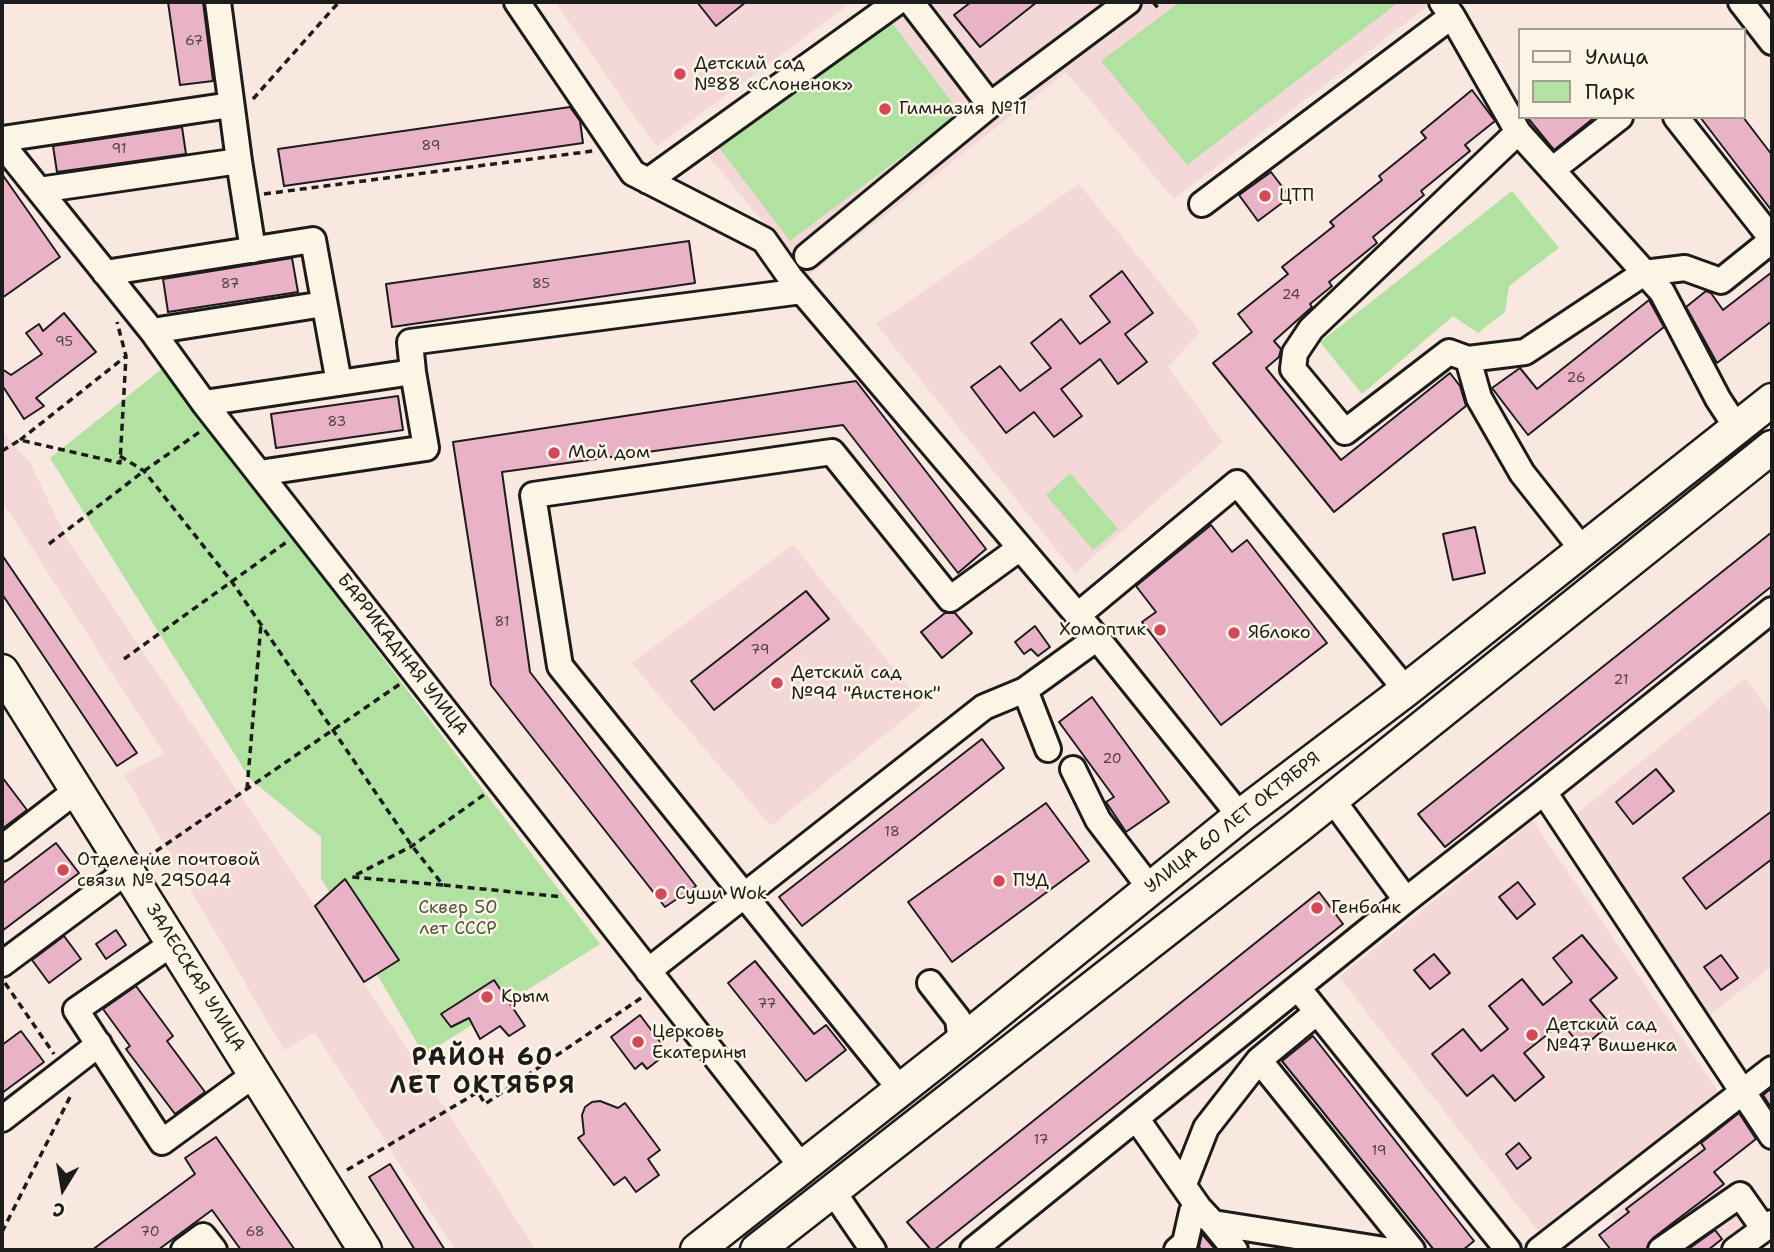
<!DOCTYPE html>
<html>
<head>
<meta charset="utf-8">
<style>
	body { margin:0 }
	#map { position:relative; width:1774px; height:1252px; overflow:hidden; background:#f8e8df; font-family:"Shantell Sans",sans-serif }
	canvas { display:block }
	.frame { position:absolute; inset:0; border:4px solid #1c1c1c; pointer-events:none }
	.legend { position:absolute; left:1518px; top:28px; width:228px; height:91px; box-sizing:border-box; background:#fcf5e5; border:2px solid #a29e95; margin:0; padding:9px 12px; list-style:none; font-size:21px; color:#1c1c1c }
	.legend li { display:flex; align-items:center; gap:14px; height:35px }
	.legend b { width:35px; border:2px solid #a29e95 }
	.north { position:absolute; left:28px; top:1154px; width:70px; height:70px; -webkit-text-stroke:5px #fcf5e5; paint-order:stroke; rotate:191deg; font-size:19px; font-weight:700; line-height:28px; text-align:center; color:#1c1c1c }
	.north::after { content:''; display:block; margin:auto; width:24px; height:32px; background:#1c1c1c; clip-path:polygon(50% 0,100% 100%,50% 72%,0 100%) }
</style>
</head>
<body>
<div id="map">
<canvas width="1774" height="1252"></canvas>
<div class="frame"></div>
<ul class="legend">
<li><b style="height:9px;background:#fcf5e5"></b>Улица</li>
<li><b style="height:19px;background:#b1e2a2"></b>Парк</li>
</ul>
<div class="north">С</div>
</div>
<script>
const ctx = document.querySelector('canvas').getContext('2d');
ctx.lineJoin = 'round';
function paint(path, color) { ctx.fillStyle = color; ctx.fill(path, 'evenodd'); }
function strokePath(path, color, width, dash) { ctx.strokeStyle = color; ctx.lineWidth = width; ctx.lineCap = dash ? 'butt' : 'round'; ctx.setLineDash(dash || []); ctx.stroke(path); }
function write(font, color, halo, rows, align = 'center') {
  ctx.font = font + ' "Shantell Sans",sans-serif'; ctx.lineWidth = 5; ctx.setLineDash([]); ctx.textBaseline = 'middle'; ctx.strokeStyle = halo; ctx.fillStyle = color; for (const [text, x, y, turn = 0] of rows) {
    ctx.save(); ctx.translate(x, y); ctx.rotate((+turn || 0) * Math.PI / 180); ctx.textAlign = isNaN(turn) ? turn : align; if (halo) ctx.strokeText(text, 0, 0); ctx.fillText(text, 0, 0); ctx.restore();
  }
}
paint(new Path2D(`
	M555 2H852L656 147Z
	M897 2H1428L1431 4 1174 199 1066 72 808 276 700 146Z
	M1079 184 1200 332 1168 367 1223 442 1075 573 876 324Z
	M2 430 31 464 65 536 315 906 536 1250H455L315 1032 284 1050 124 775 164 754 2 501Z
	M793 545 923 704 771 826 631 663Z
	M1745 678 1772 715V966L1706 1018 1574 816Z
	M1533 821 1719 1093 1538 1231 1339 977Z
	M1739 1108 1760 1135 1714 1170 1727 1187 1718 1195 1743 1226 1711 1250H1629L1634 1246 1612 1216 1697 1151 1692 1143Z`), '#f4d8d8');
paint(new Path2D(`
	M1180 2H1399L1187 165 1101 61Z
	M889 19 960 113 790 241 719 148Z
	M1512 191 1559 248 1509 286 1505 312 1478 333 1453 316 1362 394 1320 342Z
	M163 368 600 944 424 1055 321 878V837L250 779 50 458Z
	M1070 473 1118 529 1093 550 1046 495Z`), '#b1e2a2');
const building = new Path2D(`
	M168 2H203L213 81 180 85Z
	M697 2H746L716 26Z
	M971 2H1037L980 47 954 15Z
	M1472 90 1495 121 1465 145 1470 151 1421 191 1424 195 1373 237 1377 243 1329 282 1332 286 1310 304 1312 307 1274 341 1281 349 1279 357 1266 368 1341 460 1450 373 1460 386 1466 406 1334 512 1213 363 1252 332 1238 314 1288 274 1282 267 1334 226 1330 222 1382 180 1379 176 1426 138 1421 132Z
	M570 107 580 121 583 143 284 186 278 149Z
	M1527 117H1595L1554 150Z
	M1700 117H1743L1772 155V211Z
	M182 127 186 154 57 172 53 146Z
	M1271 172 1290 197 1258 221 1239 195Z
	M2 174 60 257 2 298Z
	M689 241 695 283 392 327 386 284Z
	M292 258 298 292 168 312 163 279Z
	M1122 271 1153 313 1125 334 1147 362 1118 384 1100 359 1061 389 1082 416 1054 437 1034 412 1006 433 971 387 1000 366 1020 391 1051 368 1031 343 1061 319 1080 344 1110 322 1090 296Z
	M1772 272V321L1717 363 1686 307 1706 291 1711 293 1723 310Z
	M1649 300 1664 327 1528 435 1492 388 1520 368 1537 389Z
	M64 313 96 352 36 398 44 406 24 419 2 385V369L11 375 42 354 26 333 39 324 43 331Z
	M856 381 986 549 958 573 843 425 502 472 530 672 696 886 665 907 491 685 453 442Z
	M398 396 403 430 276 448 271 414Z
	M1211 525 1232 552 1247 540 1327 643 1221 725 1142 622 1156 612 1136 586Z
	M1475 527 1485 573 1453 580 1443 534Z
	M1772 532V586L1445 847 1418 814Z
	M2 555 137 753 117 766 2 594Z
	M806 591 829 619 714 710 691 681Z
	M945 613H955L972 633 942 658 921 632Z
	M1035 626 1050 647 1038 656 1031 649 1024 654 1015 642Z
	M1092 697 1169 802 1126 832 1106 802 1114 797 1059 722Z
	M982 739 1004 768 802 926 779 897Z
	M1656 769 1674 791 1633 824 1616 802Z
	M2 777 27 810 2 829Z
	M1046 803 1089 861 952 962 908 902Z
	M1772 811V859L1706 909 1683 878Z
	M56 843 79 873 2 931V884Z
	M345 879 399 960 364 982 315 906Z
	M1518 882 1535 904 1517 919 1499 897Z
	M1319 892 1343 924 934 1250H931L907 1222Z
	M116 930 126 945 106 959 96 944Z
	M1582 935 1617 978 1590 1000 1610 1024 1582 1048 1562 1023 1524 1053 1544 1077 1515 1101 1493 1075 1467 1096 1432 1054 1463 1029 1481 1051 1508 1029 1489 1006 1522 979 1543 1005 1572 982 1553 958Z
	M64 936 81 959 49 983 32 960Z
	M1434 954 1450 973 1430 989 1414 970Z
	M1721 955 1738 978 1721 990 1704 967Z
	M755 961 814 1034 826 1025 846 1050 806 1081 728 983Z
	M494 980 525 1026 509 1036 500 1026 480 1039 469 1018 451 1027 441 1014Z
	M136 986 173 1036 167 1041 205 1092 175 1114 126 1049 130 1046 103 1009Z
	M640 1015 664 1047 657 1052 661 1058 647 1069 642 1063 635 1069 611 1037Z
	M21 1031 44 1062 2 1093V1045Z
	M1313 1036 1474 1241 1463 1250H1434L1282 1061Z
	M1772 1088V1109L1763 1095Z
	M600 1101 618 1108 625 1103 660 1150 648 1159 659 1175 636 1192 625 1177 614 1185 578 1138 584 1134 582 1115 585 1107 592 1102Z
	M1739 1113 1756 1139 1714 1172 1724 1184 1653 1238 1646 1250H1611L1599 1235 1629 1212 1626 1209 1705 1149 1701 1143Z
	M216 1137 295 1250H241L212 1210 158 1250H92L195 1174 185 1158Z
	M1519 1143 1531 1158 1517 1169 1506 1154Z
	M390 1164 421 1213 445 1250H415L369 1177Z
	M1715 1230 1722 1239 1708 1250H1687Z
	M1202 1234 1216 1250H1202L1199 1247Z`);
paint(building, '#eab2c7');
strokePath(building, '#1c1c1c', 2);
const minor = new Path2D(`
	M218 2 239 161 253 250
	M517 2 633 173 764 240 790 277 1097 638 1240 816
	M911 2 990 105
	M1442 2 1452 16 1518 132 1662 292 1718 399 1737 428
	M1741 2 1772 42
	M1676 117 1772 239
	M1518 132 1311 329 1295 353 1293 369 1345 432 1449 352 1468 359 1525 352 1644 273 1685 268 1721 281 1772 240
	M2 139 231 105
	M2 144 152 331 204 403 802 1167
	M1552 170 1620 117
	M648 181 897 2
	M39 190 239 161
	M1202 204 1452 16
	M807 256 990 105 1128 2
	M105 273 313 240 339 383
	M152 331 324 304
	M1468 359 1479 398 1522 473 1582 549
	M413 372 410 342 802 291
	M204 403 413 372 426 448 259 473
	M1078 615 1237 483 1406 690
	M1048 749 1025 690 1097 638
	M1073 769 1098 820 1150 888
	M1544 792 1772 610
	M1332 799 1406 900 1544 792 1772 1136
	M2 848 77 790
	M173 943 76 1010 162 1142 255 1074
	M2 964 127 871
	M648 971 984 707 1025 690
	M930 983 958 1019 961 1042
	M1298 988 1508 1250
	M1259 1060 1412 1250
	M900 1089 560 666 533 495 832 452 950 599 1020 548
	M1136 1118 1199 1208 1192 1212 1185 1243 1177 1250
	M2 1119 99 1044
	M1184 1184 1206 1128 1259 1060 1317 1012
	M832 1190 873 1250
	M1199 1208 1213 1223 1385 1250
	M1213 1223 1235 1250
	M184 1250 203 1236 214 1250
	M973 1250 1406 900
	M1539 1250 1772 1069
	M1661 1250 1740 1195 1764 1229
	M1735 1250 1772 1223`);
const major = new Path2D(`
	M2 671 365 1250
	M697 1250 961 1042 1240 816 1406 690 1772 400
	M757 1250 1299 826 1772 447`);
strokePath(minor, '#1c1c1c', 30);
strokePath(major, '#1c1c1c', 37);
strokePath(new Path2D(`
	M1153 2 1160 10
	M253 99 339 2
	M264 194 593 151
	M20 440 125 357
	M2 451 20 440 120 463 126 356 117 322
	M120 456 144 471 232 582 412 846 443 885 563 897
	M49 544 144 471 201 431
	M124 659 288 541
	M247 789 261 624
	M146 858 400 684
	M443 885 352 877 412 846 485 794
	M5 983 54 1054
	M347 1170 478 1092 485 1104 644 996
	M2 1232 72 1093`), '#1c1c1c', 3.5, [7, 5]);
strokePath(minor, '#fcf5e5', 24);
strokePath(major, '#fcf5e5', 32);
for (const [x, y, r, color] of [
	[680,74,7,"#d1495b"],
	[885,109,7,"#d1495b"],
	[1265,196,7,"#d1495b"],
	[554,453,7,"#d1495b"],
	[1160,630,7,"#d1495b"],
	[1234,633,7,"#d1495b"],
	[777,683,7,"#d1495b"],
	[63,870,7,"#d1495b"],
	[999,881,7,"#d1495b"],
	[661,894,7,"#d1495b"],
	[1317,908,7,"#d1495b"],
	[487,997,7,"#d1495b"],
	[1532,1035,7,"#d1495b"],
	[638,1042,7,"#d1495b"]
]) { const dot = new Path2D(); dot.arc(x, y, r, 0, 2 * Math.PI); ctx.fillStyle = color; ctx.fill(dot); strokePath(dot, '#fcf5e5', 2.5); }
write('14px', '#504247', null, [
	["67",194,41],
	["89",431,146],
	["91",119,149],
	["87",230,284],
	["85",541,284],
	["24",1291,295],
	["95",64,342],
	["26",1576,378],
	["83",337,422],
	["81",502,622],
	["79",760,650],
	["21",1621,680],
	["20",1112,759],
	["18",892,832],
	["77",767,1004],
	["17",1041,1140],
	["19",1379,1151],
	["70",150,1232],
	["68",255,1232]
]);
write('18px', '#1c1c1c', '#fcf5e5', [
	["Детский сад",694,64],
	["№88 «Слоненок»",694,85],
	["Гимназия №11",899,109],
	["ЦТП",1279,196],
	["Мой дом",568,453],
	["Хомоптик",1146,630,"right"],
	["Яблоко",1248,633],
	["Детский сад",791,673],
	["№94 \"Аистенок\"",791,694],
	["Отделение почтовой",77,860],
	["связи № 295044",77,881],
	["ПУД",1013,881],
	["Суши Wok",675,894],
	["Генбанк",1331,908],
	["Крым",501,997],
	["Детский сад",1546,1025],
	["№47 Вишенка",1546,1046],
	["Церковь",652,1032],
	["Екатерины",652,1053]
], 'left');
write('18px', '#1c1c1c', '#fcf5e5', [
	["БАРРИКАДНАЯ УЛИЦА",402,655,52],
	["УЛИЦА 60 ЛЕТ ОКТЯБРЯ",1233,823,-38],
	["ЗАЛЕССКАЯ УЛИЦА",195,978,58]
]);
write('18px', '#495744', '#fcf5e5', [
	["Сквер 50",458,908],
	["лет СССР",458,929]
]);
ctx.letterSpacing = '2px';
write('bold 24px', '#1c1c1c', '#fcf5e5', [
	["РАЙОН 60",483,1059],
	["ЛЕТ ОКТЯБРЯ",483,1087]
]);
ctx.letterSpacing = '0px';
</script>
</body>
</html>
